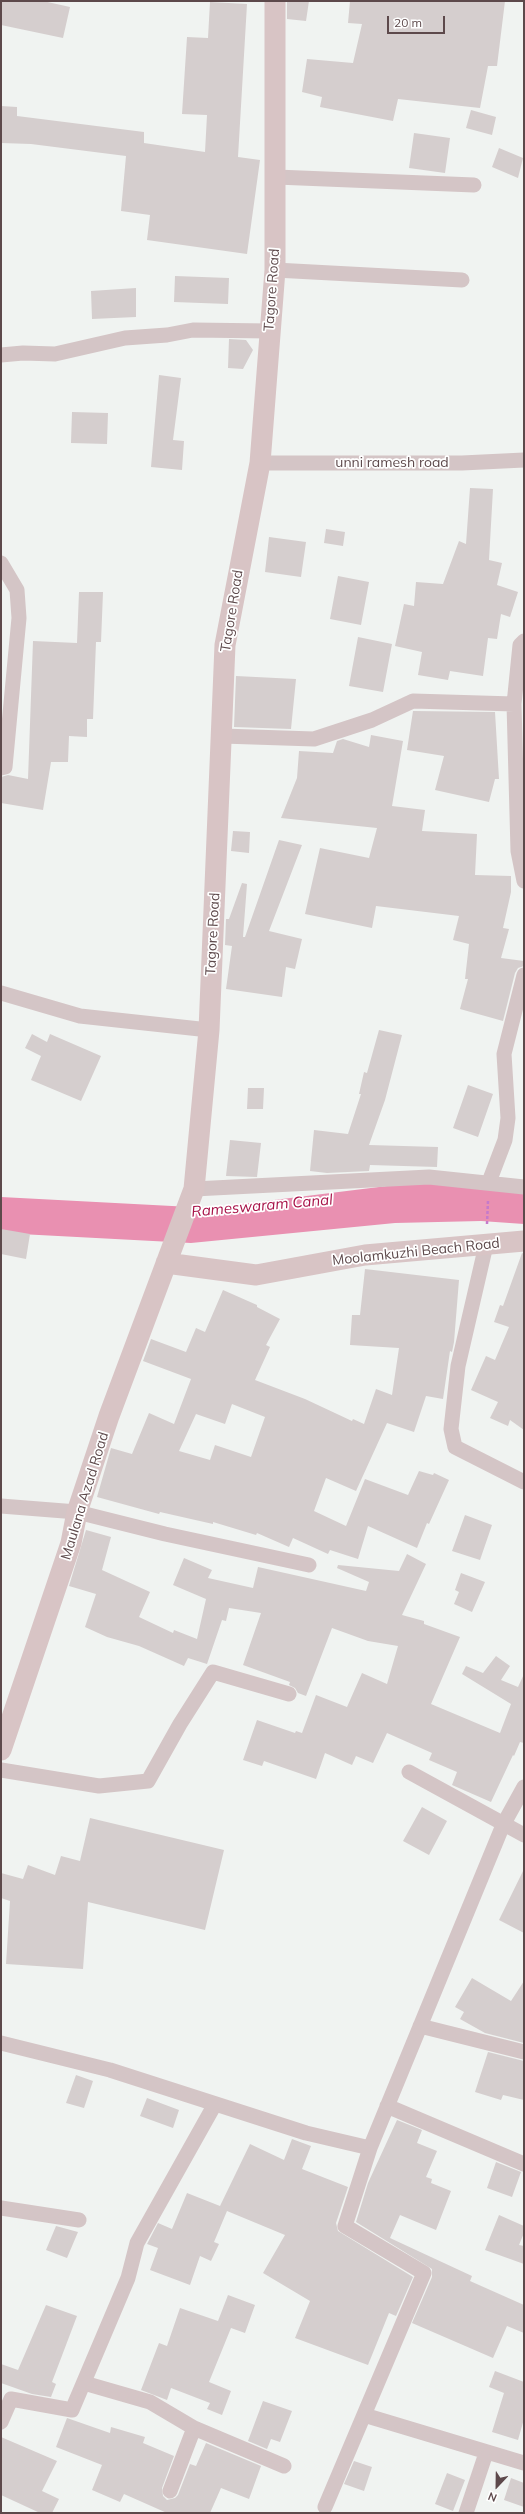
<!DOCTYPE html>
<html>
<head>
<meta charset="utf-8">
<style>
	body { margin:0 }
	#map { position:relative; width:525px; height:2514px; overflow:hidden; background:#f0f3f1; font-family:Mulish,sans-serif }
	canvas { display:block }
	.frame { position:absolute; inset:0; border:2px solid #5d494b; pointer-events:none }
	.north { position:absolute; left:477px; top:2466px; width:40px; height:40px; -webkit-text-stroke:3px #fff; paint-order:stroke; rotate:202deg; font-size:11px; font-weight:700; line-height:16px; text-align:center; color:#5d494b }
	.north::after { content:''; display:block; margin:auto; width:14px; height:18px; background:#5d494b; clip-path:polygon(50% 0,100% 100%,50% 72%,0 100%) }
	.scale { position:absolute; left:387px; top:16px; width:58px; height:18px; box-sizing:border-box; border:2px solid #5d494b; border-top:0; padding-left:5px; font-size:12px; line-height:14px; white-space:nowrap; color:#5d494b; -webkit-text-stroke:3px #fff; paint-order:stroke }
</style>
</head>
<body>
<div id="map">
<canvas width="525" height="2514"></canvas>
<div class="frame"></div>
<div class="north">N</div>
<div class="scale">20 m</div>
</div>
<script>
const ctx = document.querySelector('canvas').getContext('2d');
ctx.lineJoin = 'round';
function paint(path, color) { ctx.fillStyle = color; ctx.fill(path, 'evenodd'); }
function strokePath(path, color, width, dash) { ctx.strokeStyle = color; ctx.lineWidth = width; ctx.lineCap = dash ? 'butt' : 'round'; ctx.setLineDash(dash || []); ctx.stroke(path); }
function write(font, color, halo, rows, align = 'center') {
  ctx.font = font + ' Mulish,sans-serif'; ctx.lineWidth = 3.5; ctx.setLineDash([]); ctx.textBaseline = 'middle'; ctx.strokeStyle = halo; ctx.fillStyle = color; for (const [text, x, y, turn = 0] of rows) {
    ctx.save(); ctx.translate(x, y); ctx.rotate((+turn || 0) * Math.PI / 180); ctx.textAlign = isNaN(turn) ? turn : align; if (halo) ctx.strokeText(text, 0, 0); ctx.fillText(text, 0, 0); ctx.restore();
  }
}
paint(new Path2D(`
	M427 1181 524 1190V1224L481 1221 395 1223 191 1243 1 1233V1197L210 1208Z`), '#e990b1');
paint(new Path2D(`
	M1 1H43L70 7 63 38 1 25Z
	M287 1H309L306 21 287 19Z
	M350 1H505L497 66H488L480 108 398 99 393 121 320 107 322 97 302 92 307 59 353 63 362 24 348 23Z
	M210 2 247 4 238 157 260 160 247 254 147 240 150 215 121 211 126 156 31 144 1 143V106L17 107V116L144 132V143L205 152 207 115 182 114 187 37 208 38Z
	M471 110 496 117 492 135 466 128Z
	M414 133 450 138 445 173 409 168Z
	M499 148 523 158 518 178 492 167Z
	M175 276 229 278 228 304 174 302Z
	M136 288V317L92 319 91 291Z
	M229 339 246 340 253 350 243 369 228 368Z
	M159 375 181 378 173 440 184 441 182 470 151 467Z
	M72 412 108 413 107 444 71 443Z
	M470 488 493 489 489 560 502 563 497 585 518 592 510 617 501 614 497 639 488 638 483 676 450 671 448 680 418 675 422 652 395 646 404 604 414 606 416 582 443 584 459 541 466 544Z
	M326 529 345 532 343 546 324 543Z
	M269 537 306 542 301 577 265 572Z
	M338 576 369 582 361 625 330 619Z
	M79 592H103L101 642H96L93 719H87V737L69 736 68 762H51L43 810 1 803V777L8 775 28 779 33 641 77 643Z
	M358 637 392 644 383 692 349 686Z
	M236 676 296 679 291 729 234 727Z
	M413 711 495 712 499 779H495L489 802 435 790 444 756 407 750Z
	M371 735 403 741 392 806 425 810 422 831 477 834 475 875 511 876V892L503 928 509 929 501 958 524 961V966L518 968 515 973 503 1021 460 1009 468 979H465L469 944 453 940 459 916 376 906 372 928 305 914 320 848 369 858 377 828 281 818 297 778 299 751 333 753 337 741 343 739 369 747Z
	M233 831 250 832 249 853 231 851Z
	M279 840 302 845 269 931 302 939 295 969 286 967 282 997 226 989 232 946 225 945 226 919H229L242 883 247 884 243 937H245Z
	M379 1030 402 1035 385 1100 369 1145 438 1147 437 1167 370 1165 369 1171 327 1173 310 1171 314 1130 348 1134 361 1094H359L364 1072 367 1073Z
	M32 1034 47 1042 50 1034 101 1056 81 1101 31 1080 41 1056 25 1048Z
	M468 1085 493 1094 478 1137 453 1128Z
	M248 1088H264L263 1109H247Z
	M230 1140 261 1143 257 1177 226 1176Z
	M1 1229 30 1234 26 1259 1 1254Z
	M522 1253 524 1254V1430L510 1420 508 1426 490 1418 498 1402 471 1390 486 1356 495 1360 509 1327 494 1322 500 1305 503 1306Z
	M365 1269 459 1280 454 1342 452 1352 450 1351 443 1399 426 1396 414 1432 387 1423 356 1491 326 1478 314 1511 346 1526 365 1479 408 1495 419 1471 433 1475 434 1473 449 1480 429 1524 427 1523 417 1548 368 1526 358 1559 330 1550 328 1554 293 1538 289 1547 257 1533 256 1535 213 1522V1524L160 1512 159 1514 97 1497 111 1448 132 1454 149 1413 174 1424 191 1379 143 1361 151 1339 186 1352 196 1328 205 1332 223 1290 257 1305V1307L280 1319 266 1345 270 1347 255 1380 305 1399 352 1421 353 1419 364 1424 376 1389 392 1395 399 1348 350 1345 352 1315H360ZM232 1404 265 1417 251 1457 215 1445 210 1460 179 1451 196 1414 225 1424Z
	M465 1515 492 1525 480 1560 452 1551Z
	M86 1530 111 1537 102 1570 150 1592 139 1617 173 1633 174 1630 197 1639 206 1599 173 1585 184 1558 212 1570 208 1578 253 1588 258 1567 366 1591 369 1582 337 1568 338 1565 399 1571 407 1554 426 1564 402 1615 424 1621V1624L460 1637 431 1704 500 1733 511 1704 462 1674 466 1666 483 1673 496 1656 510 1666 501 1680 518 1687 524 1674V1743L520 1742 514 1756 513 1755 491 1802 452 1785 457 1772 429 1760 432 1753 387 1733 373 1763 356 1756 352 1765 325 1753 316 1779 264 1761 262 1766 243 1760 257 1720 295 1733 296 1731 302 1733 316 1695 347 1707 362 1673 387 1684 398 1646 368 1641 332 1628 306 1696 298 1693 295 1688 289 1685 290 1682 243 1665 261 1613 229 1608 226 1621 222 1620 207 1664 188 1658 184 1666 139 1646 107 1637 85 1627 96 1594 69 1586Z
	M461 1573 485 1582 472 1612 454 1604 459 1592 455 1590Z
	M422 1807 447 1821 429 1855 403 1841Z
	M90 1818 224 1850 205 1930 88 1902 83 1969 6 1964 10 1901 1 1898V1873L23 1879 28 1865 55 1875 61 1856 80 1861Z
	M524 1869V1933L499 1920Z
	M472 1978 511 2001 524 1981V2043L485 2033 460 2019 464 2012 455 2007Z
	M488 2052 524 2061V2100L503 2095 501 2100 475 2092Z
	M76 2075 93 2081 84 2108 66 2103Z
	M147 2098 179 2110 173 2128 140 2116Z
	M397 2120 422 2130 417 2143 437 2151 426 2177 432 2179 431 2183 451 2191 436 2230 400 2215 390 2238 472 2276 470 2281 524 2305V2333L507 2326 493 2358 412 2323 432 2277V2269L356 2222 368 2183Z
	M292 2139 311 2146 302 2169 348 2187 336 2223 338 2231 413 2277 396 2316 389 2313 368 2365 295 2338 310 2301 263 2273 285 2235 227 2211 214 2242 219 2244 211 2261 200 2256 190 2285 150 2270 158 2248 147 2244 158 2223 172 2229 187 2193 220 2206 250 2144 284 2160Z
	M496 2162 521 2172 512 2197 487 2188Z
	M499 2215 524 2226V2233L519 2245 524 2246V2264L485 2250Z
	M56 2226 78 2232 67 2258 46 2250Z
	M228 2295 255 2305 245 2333 231 2328 209 2382 231 2391 222 2415 207 2409 210 2403 171 2388 167 2400 141 2390 159 2343 167 2346 180 2308 218 2321Z
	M46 2305 77 2316 52 2382 56 2384 51 2397 32 2394 1 2383V2364L18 2370Z
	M495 2371 524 2382V2419L518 2440 492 2432 504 2393 489 2387Z
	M263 2401 292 2411 280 2442 271 2439 267 2449 248 2441Z
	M67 2418 110 2433 111 2427 145 2437 143 2443 174 2456 162 2488 163 2496 167 2500 175 2498 178 2495 190 2464 196 2466 206 2443 261 2466 249 2499 221 2488 210 2513H167L124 2494 120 2502 92 2490 102 2465 56 2447Z
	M1 2437 57 2461 42 2491 59 2499 52 2513H40L1 2495Z
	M354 2461 372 2467 364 2491 344 2484Z
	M447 2473 465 2480 453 2511 435 2504Z
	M511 2478 524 2483V2507L504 2500Z`), '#d5cece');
strokePath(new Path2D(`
	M487 1224 488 1201`), '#c57acb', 2.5, [3, 2]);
strokePath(new Path2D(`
	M276 177 474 185
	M275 270 462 280
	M1 355 23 353 55 354 125 338 167 335 193 330 270 331
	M260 463H462L524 460
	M1 563 17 590 19 618 5 767 1 768
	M524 641 520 645 514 704 518 851 524 881
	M222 736 314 739 372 720 413 701 514 704
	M1 993 80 1016 209 1030
	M489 1182 505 1140 508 1118 504 1054 524 975
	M194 1189 429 1177 524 1187
	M486 1245 458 1366 451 1429 455 1447 524 1482
	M1 1506 77 1512 165 1534 309 1565
	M1 1770 99 1786 148 1781 180 1724 213 1672 289 1694
	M409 1772 524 1835
	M420 2026 524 2052
	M1 2043 110 2070 306 2133 370 2148
	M387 2106 524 2164
	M1 2208 79 2220
	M84 2383 150 2402 194 2428 284 2466
	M364 2415 524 2463
	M1 2422 11 2399 72 2410 128 2278 137 2243 215 2104
	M170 2491 194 2428
	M325 2507 424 2273 345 2226 370 2148 503 1825 524 1787
	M466 2513 486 2453`), '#d4c5c6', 15);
strokePath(new Path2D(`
	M166 1263 256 1275 365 1255 524 1241
	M1 1750 71 1543 77 1512 109 1416 194 1189 209 1030 225 645 260 463 275 270V1`), '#d8c4c5', 21);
write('14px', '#5d494b', '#fff', [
	["Tagore Road",272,290,-86],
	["unni ramesh road",392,463],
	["Tagore Road",232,611,-81],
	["Tagore Road",213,934,-87],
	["Moolamkuzhi Beach Road",416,1252,-6],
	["Maulana Azad Road",85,1496,-73]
]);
write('italic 15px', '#a71248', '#fff', [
	["Rameswaram Canal",262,1206,-5]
]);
</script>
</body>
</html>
